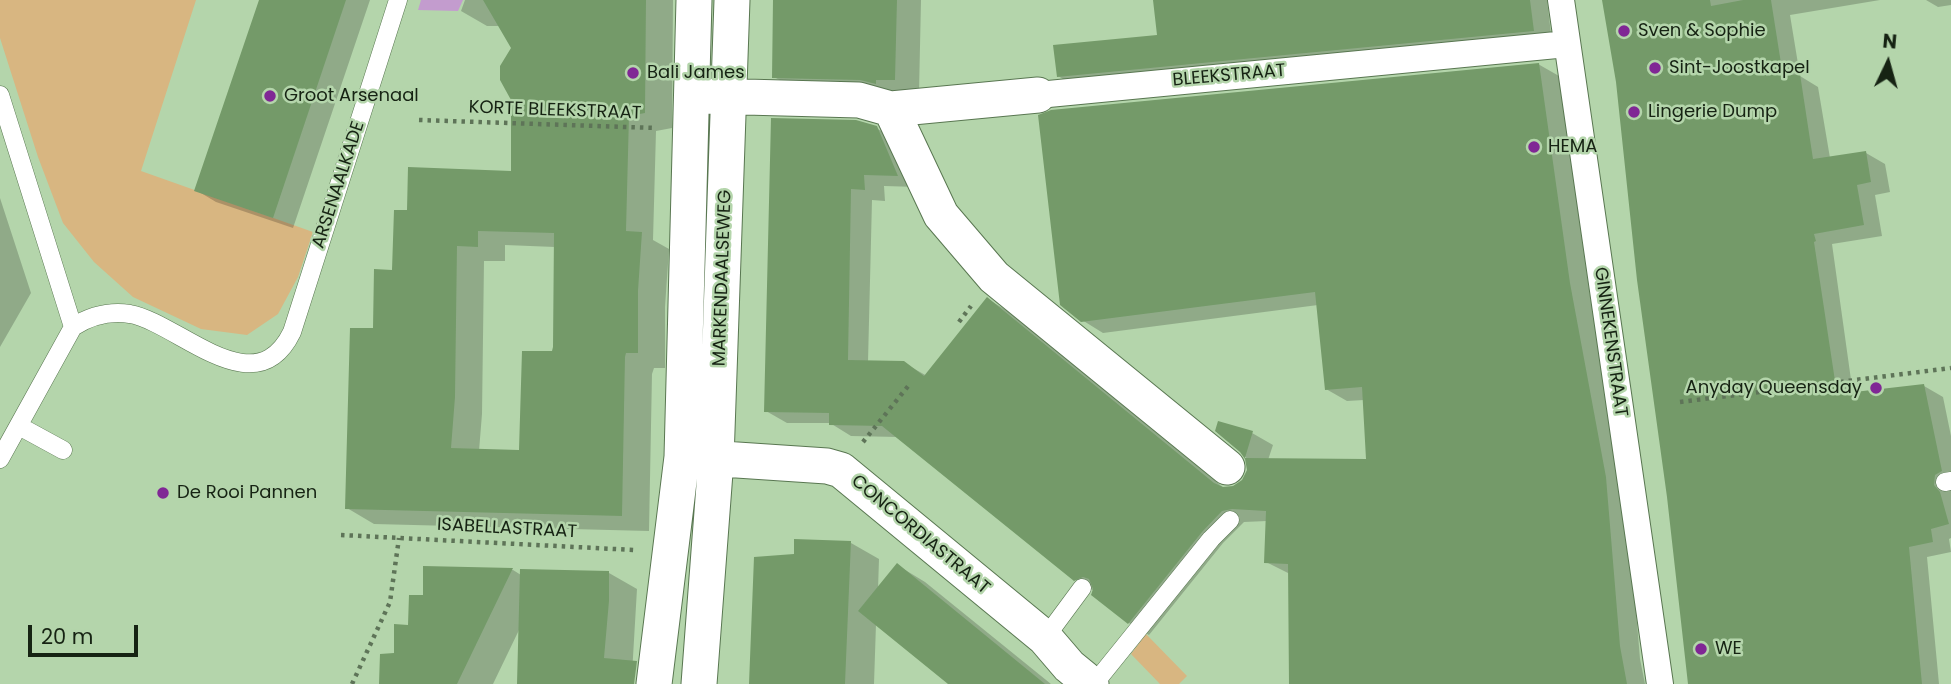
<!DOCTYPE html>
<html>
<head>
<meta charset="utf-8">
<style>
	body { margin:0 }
	#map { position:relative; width:1951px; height:684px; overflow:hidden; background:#b4d5ab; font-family:Poppins,sans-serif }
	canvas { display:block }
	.north { position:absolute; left:1853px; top:28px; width:70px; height:70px; -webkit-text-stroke:5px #b4d5ab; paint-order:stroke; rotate:5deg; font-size:19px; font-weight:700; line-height:28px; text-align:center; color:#162313 }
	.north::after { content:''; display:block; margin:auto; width:24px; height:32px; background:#162313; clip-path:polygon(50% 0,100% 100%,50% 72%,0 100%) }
	.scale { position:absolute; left:28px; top:625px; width:110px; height:32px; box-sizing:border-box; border:4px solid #162313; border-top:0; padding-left:9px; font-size:21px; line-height:24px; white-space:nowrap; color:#162313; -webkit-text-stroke:5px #b4d5ab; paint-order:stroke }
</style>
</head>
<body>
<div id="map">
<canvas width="1951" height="684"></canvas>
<div class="north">N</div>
<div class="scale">20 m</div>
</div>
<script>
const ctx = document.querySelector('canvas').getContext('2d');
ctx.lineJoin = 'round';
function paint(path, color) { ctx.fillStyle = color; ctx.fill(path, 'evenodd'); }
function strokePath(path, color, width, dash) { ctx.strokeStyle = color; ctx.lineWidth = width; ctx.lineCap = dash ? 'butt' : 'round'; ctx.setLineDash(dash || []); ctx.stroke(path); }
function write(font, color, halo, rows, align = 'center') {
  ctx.font = font + ' Poppins,sans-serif'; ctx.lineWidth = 5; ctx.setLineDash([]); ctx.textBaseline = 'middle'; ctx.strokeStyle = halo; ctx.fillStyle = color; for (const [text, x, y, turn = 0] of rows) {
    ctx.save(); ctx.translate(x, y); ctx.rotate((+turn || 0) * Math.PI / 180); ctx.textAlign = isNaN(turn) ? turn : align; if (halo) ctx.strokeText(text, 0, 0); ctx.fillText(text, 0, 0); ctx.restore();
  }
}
paint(new Path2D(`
	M0 0H196L141 171 313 232 298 277 278 314 247 335 201 329 133 297 94 262 63 223 38 157 0 38Z
	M1146 634 1187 676 1179 684H1160L1131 654Z`), '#d8b681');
paint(new Path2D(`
	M421 0H463L458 11 418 10Z`), '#c39cce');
paint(new Path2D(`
	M261 0H370L293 228 216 202 196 190Z
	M465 0H673L672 128 656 131 653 240 669 249 665 307V368H654L652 374 649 531 374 524 347 508 375 330 408 212 513 173V48L501 26H487L461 11ZM505 245 555 247 554 347 521 452 479 451 482 414 484 261H505Z
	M776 0H921L919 93 798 90 774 77Z
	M1155 0H1547L1552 42 1078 88 1058 76 1159 37Z
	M1603 0H1880L1790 15 1800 76 1818 87 1830 158 1866 153 1885 164 1890 192 1875 195 1882 236 1832 244 1853 394 1924 386 1943 397 1951 436V538L1949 539 1951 552 1927 557 1939 684H1690L1618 81Z
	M1926 0H1951V5L1938 7Z
	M1538 64 1559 76 1590 296 1626 490 1640 659 1645 684H1291L1290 574 1266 562 1267 521 1244 522 1223 543 1149 635 1129 623 1094 591 1075 579 898 437 851 436 830 423H787L766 411 773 120 876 128 897 140 918 187 884 186 885 201 872 200 868 362 904 363 927 376 987 299 1008 311 1225 489 1234 488 1243 481 1249 470 1247 459 1241 451 1252 433 1273 445 1268 460H1368L1364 400 1347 401 1326 389 1318 305 1103 333 1082 320Z
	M0 198 31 293 0 347Z
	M851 543 879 559 878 590 897 565 925 582 1051 684H951L876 624 874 684H750L796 555Z
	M425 568 513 570 521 575 609 573 637 589 632 674 634 684H518L519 630 493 684H381L425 597Z`), '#0003');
paint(new Path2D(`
	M259 0H346L273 218 194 191Z
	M483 0H646L645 113 629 116 626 231 642 232 638 291V353H626L625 357 622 516 345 509 350 328H373L374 269 392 270 394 210H407L408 167 511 171V100L500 80V66L511 48ZM478 231 554 233 553 347 552 351H522L519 450 451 448 455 397 457 246 478 247Z
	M773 0H897L895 80H876V84L860 80 772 78Z
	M1153 0H1530L1534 31 1057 77 1053 45 1157 35Z
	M1602 0H1710L1711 6 1743 0H1771L1783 76 1800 74 1813 159 1866 151 1871 182 1857 185 1864 225 1814 234 1816 241 1814 242 1837 394 1924 384 1942 471 1935 475 1934 485 1940 492 1949 524 1931 529 1933 542 1909 547 1922 684H1688L1667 497 1637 280 1616 82Z
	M1539 63 1570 283 1606 477 1620 646 1627 684H1289L1288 564 1264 563 1266 511 1232 509 1222 511 1202 532 1128 624 1091 595 1093 589 1089 579 1083 577 1074 581 882 426 829 425V413L764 412 771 118 856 120 877 126 898 176 864 175 865 190 851 189 848 360 904 361 924 376 987 297 1214 483 1223 487 1233 486 1242 480 1247 470 1245 459 1240 452 1215 431 1218 421 1253 431 1245 458 1366 459 1362 387 1325 390 1315 292 1081 322 1060 305 1038 115 1051 110Z
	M794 539 851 541 845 684H749L754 557 794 554Z
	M897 563 1045 684H948L858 611Z
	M423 566 513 568 457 684H379L380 654 394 653V624L408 625 409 595H423Z
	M520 569 609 571V601L604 658 637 661 634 684H517Z`), '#749a69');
const service = new Path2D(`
	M0 95 73 327
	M19 426 63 450
	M0 459 73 327C90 316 110 311 130 314 179 323 255 408 292 332L398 0
	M1945 482 1951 481
	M1045 638 1082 588
	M1094 684 1211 539 1230 520`);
const pedestrian = new Path2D(`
	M1561 0 1660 684
	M1038 95 1567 44`);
const minor = new Path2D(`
	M707 96 859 100 891 109 1038 95
	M891 109 941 215 994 277 1227 467
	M692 457 827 466 841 470 1045 638 1069 666 1091 684
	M654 684 682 457 694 0
	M699 684 716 459 732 0`);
strokePath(service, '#597751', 19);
strokePath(pedestrian, '#597751', 28);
strokePath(minor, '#597751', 37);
strokePath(new Path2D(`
	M419 120 656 128
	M959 322 971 306
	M1680 402 1951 368
	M863 442 909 385
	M341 535 634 550
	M352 684 390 602 399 538`), '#5e7458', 4.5, [3.5, 5]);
strokePath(service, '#fff', 18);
strokePath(pedestrian, '#fff', 26);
strokePath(minor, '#fff', 35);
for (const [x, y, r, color] of [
	[1624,31,7,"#802795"],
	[1655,68,7,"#802795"],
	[633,73,7,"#802795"],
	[270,96,7,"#802795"],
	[1634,112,7,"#802795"],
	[1534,147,7,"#802795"],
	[1876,388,7,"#802795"],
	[163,493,7,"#802795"],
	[1701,649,7,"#802795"]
]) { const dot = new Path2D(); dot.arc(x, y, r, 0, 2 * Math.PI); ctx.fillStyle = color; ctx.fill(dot); strokePath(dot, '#b4d5ab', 2.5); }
write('18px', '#162313', '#b4d5ab', [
	["Sven & Sophie",1638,31],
	["Sint-Joostkapel",1669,68],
	["Bali James",647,73],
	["Groot Arsenaal",284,96],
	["Lingerie Dump",1648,112],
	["HEMA",1548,147],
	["Anyday Queensday",1862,388,"right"],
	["De Rooi Pannen",177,493],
	["WE",1715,649]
], 'left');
write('18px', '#162313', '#b4d5ab', [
	["BLEEKSTRAAT",1229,76,-5],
	["KORTE BLEEKSTRAAT",555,111,2],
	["ARSENAALKADE",339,185,-72],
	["MARKENDAALSEWEG",723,278,-88],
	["GINNEKENSTRAAT",1610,342,82],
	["ISABELLASTRAAT",507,529,3],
	["CONCORDIASTRAAT",920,535,40]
]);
</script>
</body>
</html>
